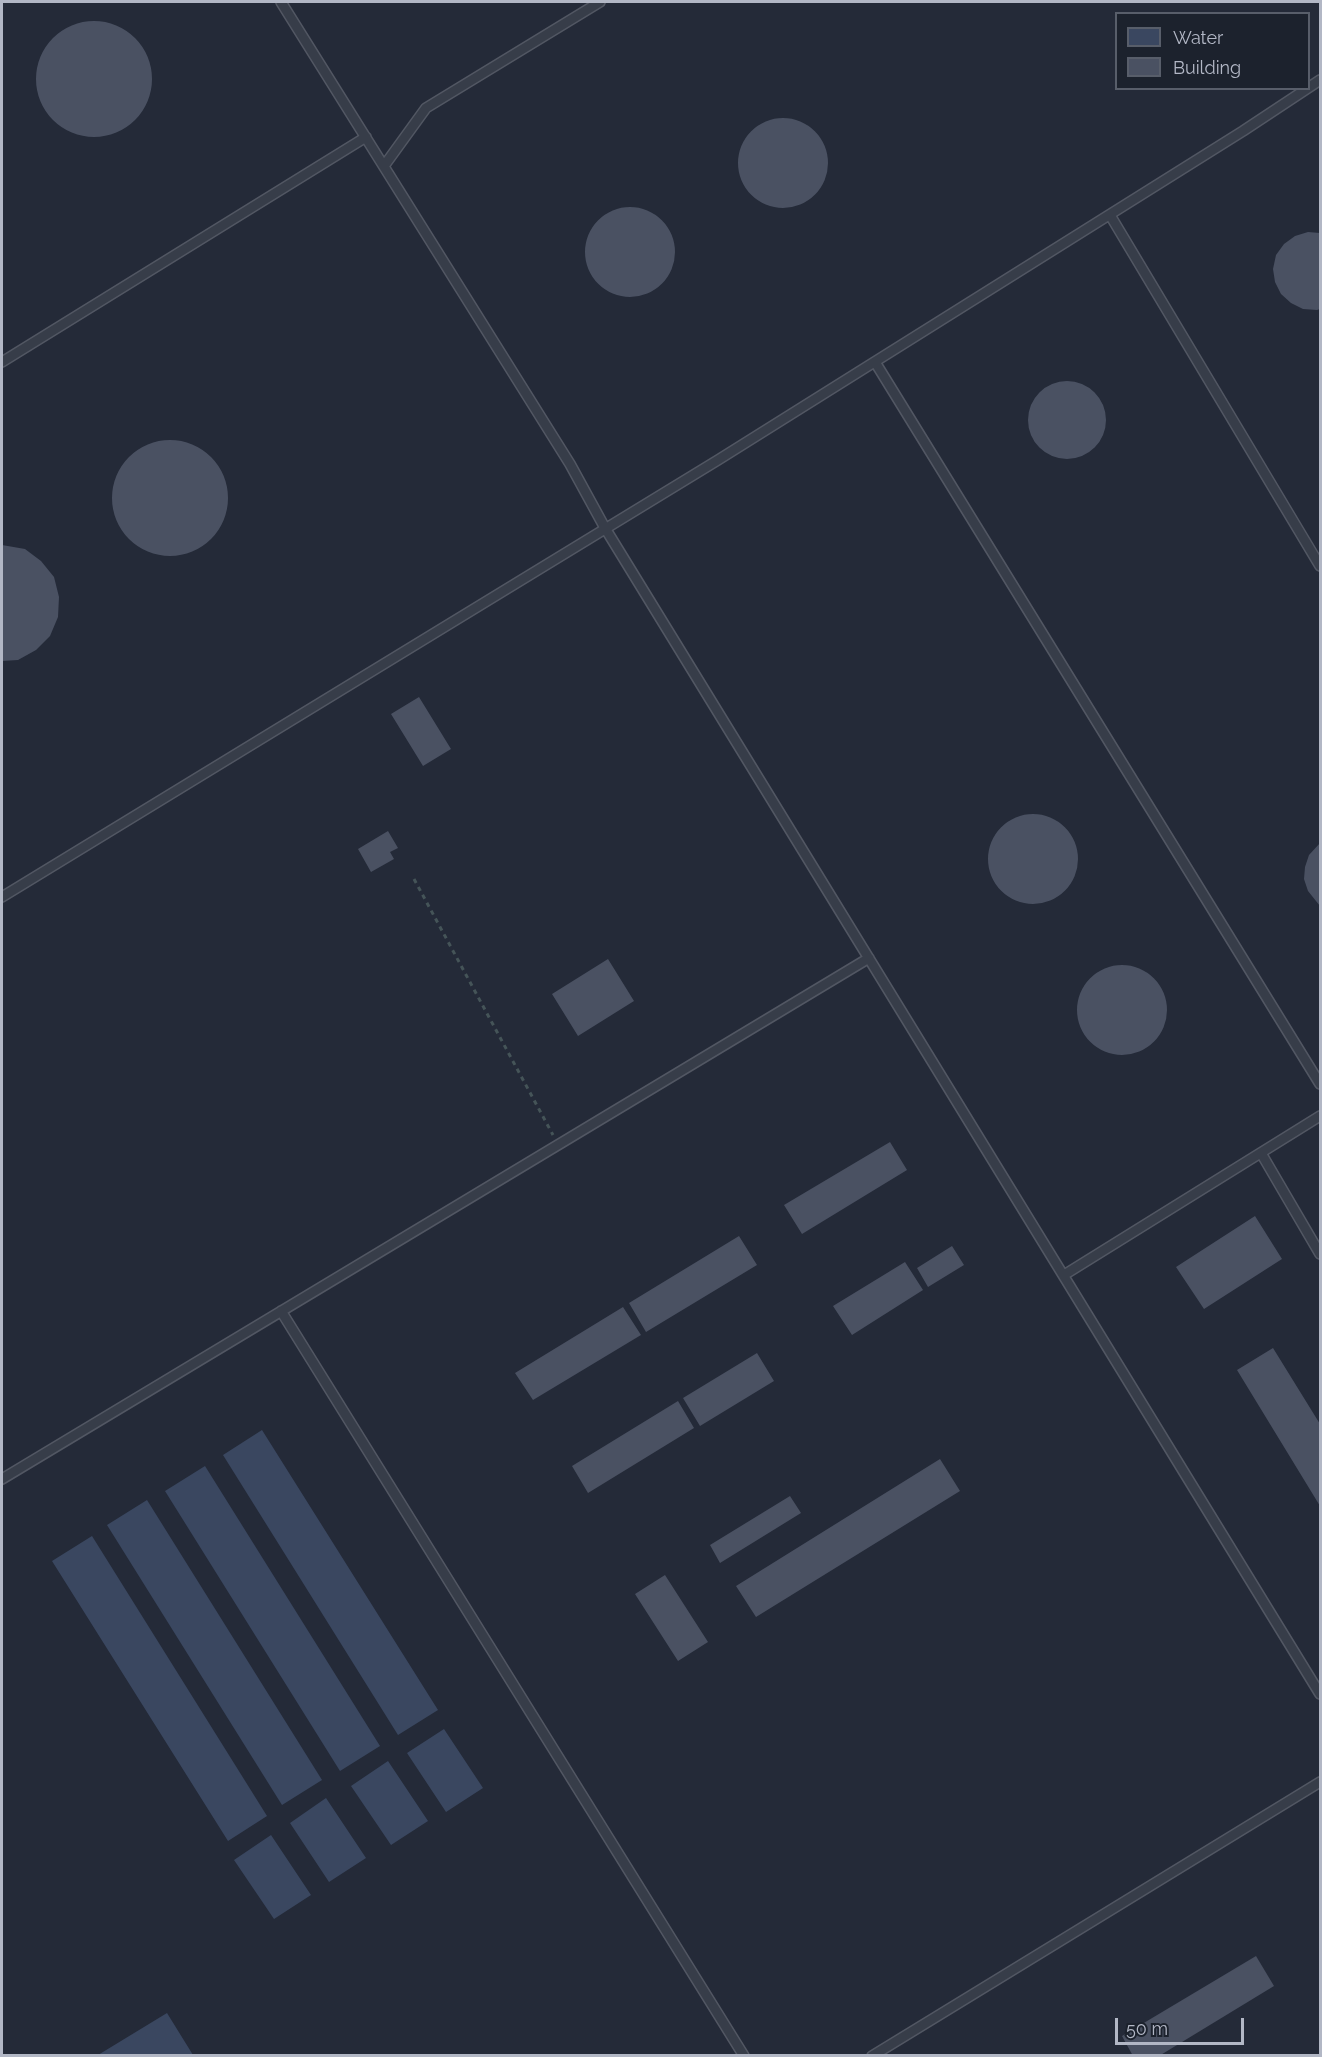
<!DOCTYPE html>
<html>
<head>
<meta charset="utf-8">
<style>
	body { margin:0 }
	#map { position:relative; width:1322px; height:2057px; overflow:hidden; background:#242a38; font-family:Raleway,sans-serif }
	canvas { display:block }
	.frame { position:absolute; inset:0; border:3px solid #b2b7c5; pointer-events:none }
	.legend { position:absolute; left:1115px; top:12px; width:195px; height:78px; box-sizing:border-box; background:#1c222d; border:2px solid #585e6a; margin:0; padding:8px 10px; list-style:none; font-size:18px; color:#b2b7c5 }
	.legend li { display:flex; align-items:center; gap:12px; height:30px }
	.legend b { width:30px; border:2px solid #585e6a }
	.scale { position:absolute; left:1115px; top:2018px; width:129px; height:27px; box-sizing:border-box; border:3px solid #b2b7c5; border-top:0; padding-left:8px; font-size:18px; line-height:21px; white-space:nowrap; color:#b2b7c5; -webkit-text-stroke:4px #1c222d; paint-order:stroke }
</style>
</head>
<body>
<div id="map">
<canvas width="1322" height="2057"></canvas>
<div class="frame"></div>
<ul class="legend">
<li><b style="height:16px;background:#3a4760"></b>Water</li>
<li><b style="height:16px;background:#4a5162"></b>Building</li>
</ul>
<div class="scale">50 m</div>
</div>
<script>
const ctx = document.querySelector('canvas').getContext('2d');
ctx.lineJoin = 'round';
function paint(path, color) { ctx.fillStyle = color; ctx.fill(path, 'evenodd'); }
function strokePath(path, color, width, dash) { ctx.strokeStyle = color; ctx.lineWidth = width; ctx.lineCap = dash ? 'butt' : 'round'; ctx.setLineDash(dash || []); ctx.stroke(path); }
paint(new Path2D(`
	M262 1430 438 1710 398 1735 223 1455Z
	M205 1466 380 1746 340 1771 165 1491Z
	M147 1500 322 1780 282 1805 107 1525Z
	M92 1536 267 1816 228 1841 52 1561Z
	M444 1729 483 1788 446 1812 407 1753Z
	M388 1761 428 1821 391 1845 351 1786Z
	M326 1798 366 1858 329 1882 290 1823Z
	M271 1835 311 1895 274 1919 234 1860Z
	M167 2013 193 2055H98Z`), '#3a4760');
paint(new Path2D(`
	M36 79a58 58 0 1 1 116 0a58 58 0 1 1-116 0Z
	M738 163a45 45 0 1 1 90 0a45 45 0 1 1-90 0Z
	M585 252a45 45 0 1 1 90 0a45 45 0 1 1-90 0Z
	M1308 232 1320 233V309L1317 310 1303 309 1291 303 1281 294 1275 282 1273 269 1276 255 1284 244 1295 236Z
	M1028 420a39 39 0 1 1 78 0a39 39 0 1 1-78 0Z
	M112 498a58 58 0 1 1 116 0a58 58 0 1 1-116 0Z
	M2 545 25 549 41 561 54 577 59 597 58 617 50 636 36 650 18 660 2 661Z
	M419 697 451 749 423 766 391 714Z
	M988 859a45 45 0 1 1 90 0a45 45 0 1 1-90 0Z
	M388 831 398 848 390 852 394 859 371 872 358 849Z
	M1320 843V906L1308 891 1304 879 1305 867 1309 855Z
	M608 959 634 1001 578 1036 552 994Z
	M1077 1010a45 45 0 1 1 90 0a45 45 0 1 1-90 0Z
	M890 1142 907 1170 802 1234 784 1205Z
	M1255 1216 1282 1259 1204 1309 1176 1267Z
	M739 1236 757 1265 646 1332 629 1303Z
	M952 1246 964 1265 928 1287 917 1268Z
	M905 1262 923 1290 852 1335 833 1306Z
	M623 1307 641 1335 533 1400 515 1373Z
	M1273 1348 1320 1424V1506L1237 1370Z
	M757 1353 774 1381 700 1426 683 1398Z
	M678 1401 694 1428 588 1493 572 1466Z
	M940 1459 960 1491 756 1617 736 1586Z
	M790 1496 801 1513 720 1563 710 1545Z
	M665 1575 708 1642 678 1661 635 1594Z
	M1256 1956 1274 1986 1159 2056H1133L1122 2036Z`), '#4a5162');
const service = new Path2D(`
	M281 2 570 464 605 528 1320 1694
	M1308 88 1320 80
	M384 166 426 108 600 2
	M1110 215 1320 566
	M2 362 366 137
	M875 362 1320 1084
	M2 897 718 460 1243 131 1308 88
	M1261 1153 1320 1254
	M1064 1275 1320 1116
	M281 1311 744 2056
	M2 1479 869 958
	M872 2056 1320 1782`);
strokePath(service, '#525763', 12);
strokePath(new Path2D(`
	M414 879 553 1135`), '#455458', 3, [4.5, 4.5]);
strokePath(service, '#373d49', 9);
</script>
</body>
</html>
